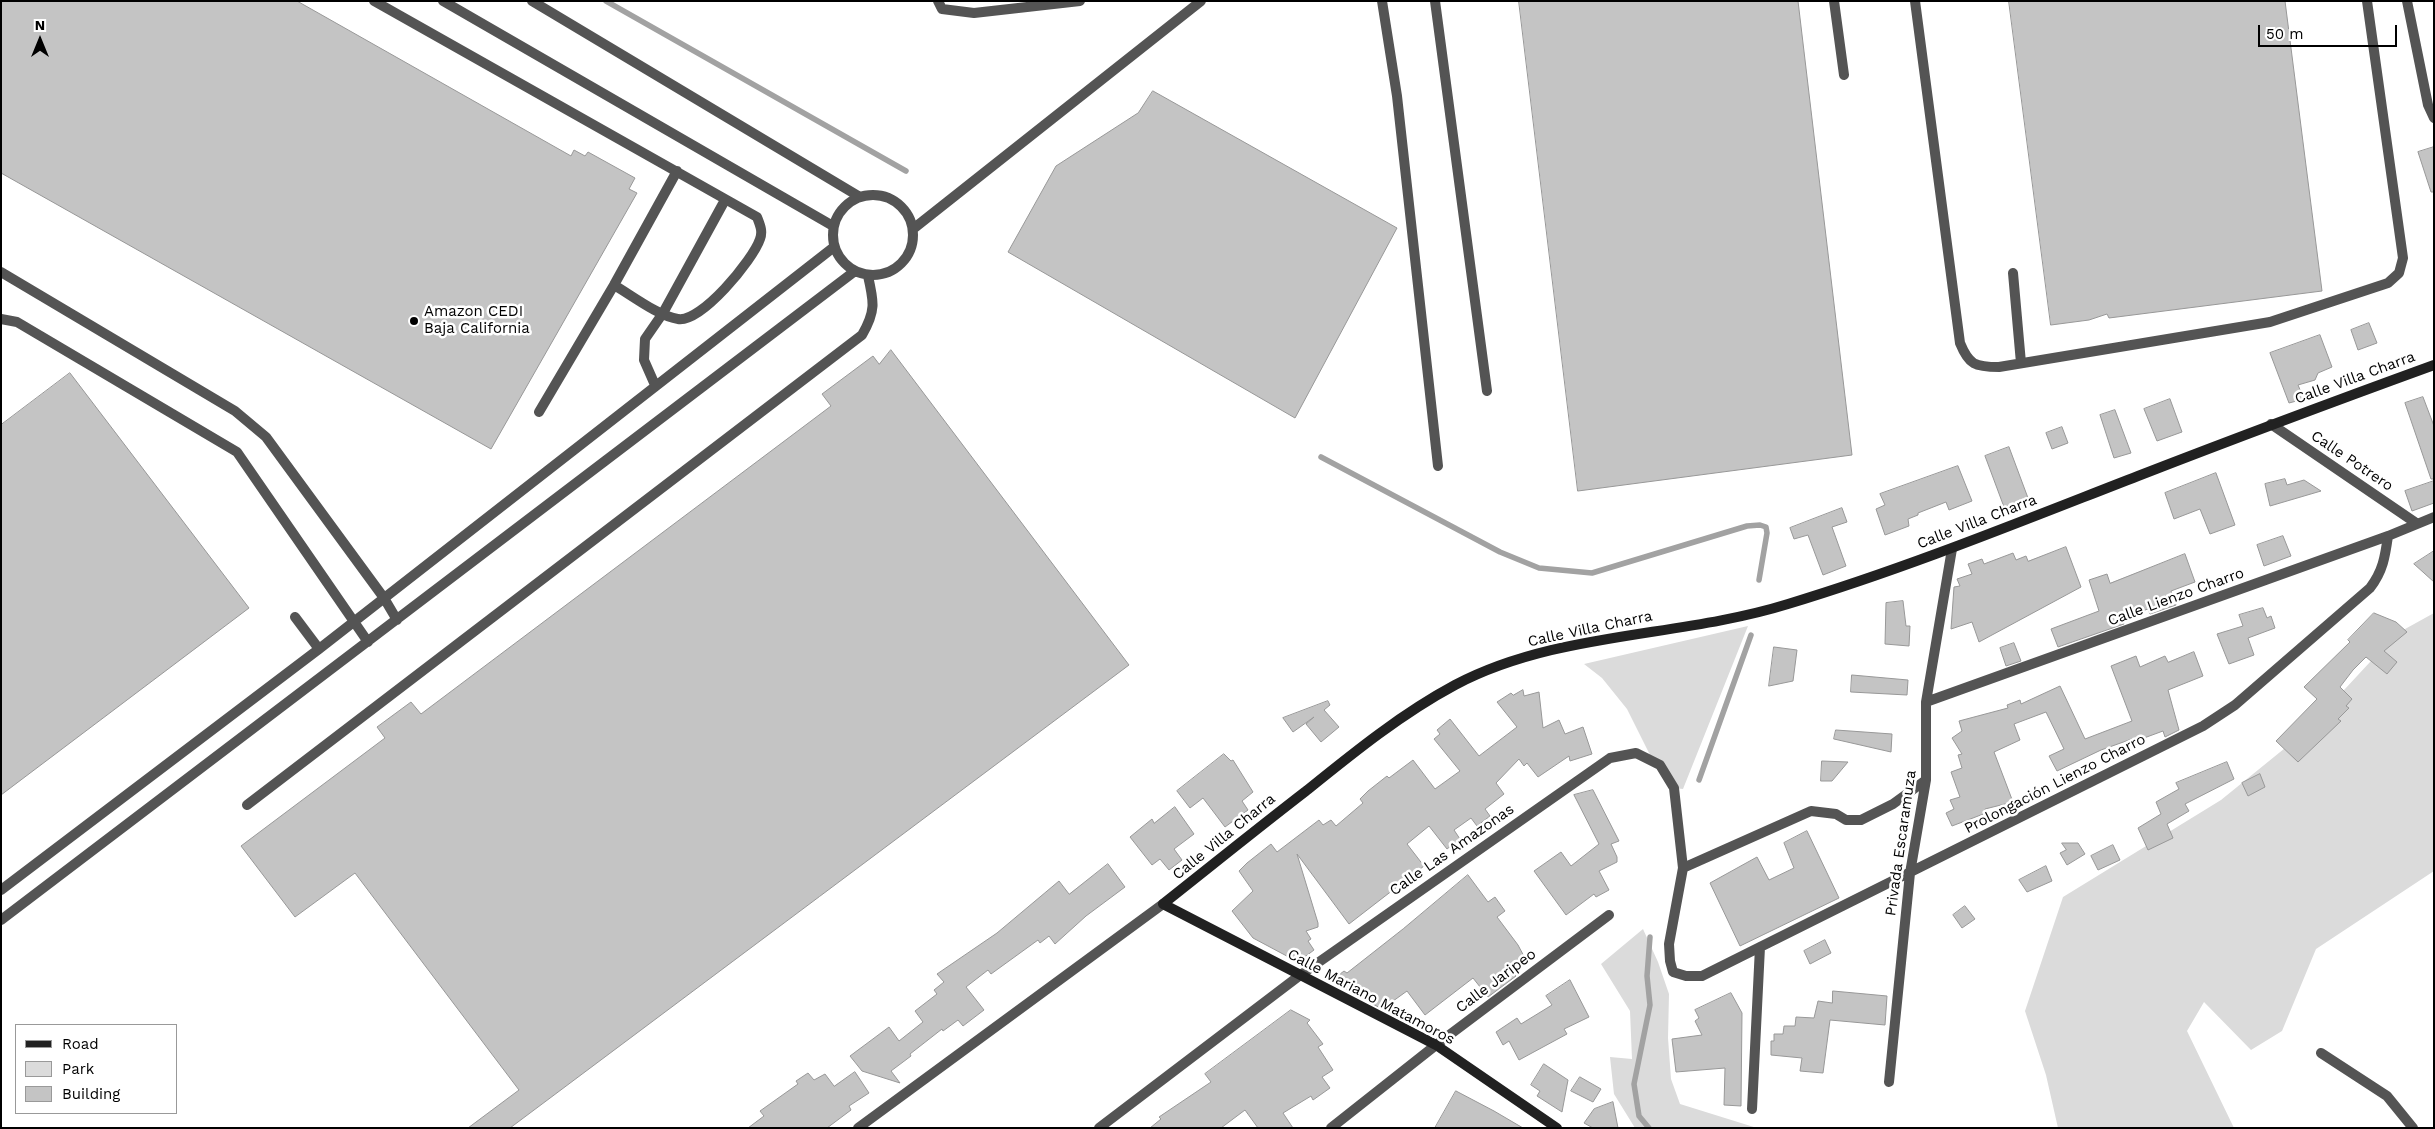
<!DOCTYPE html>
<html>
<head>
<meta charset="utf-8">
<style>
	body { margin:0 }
	#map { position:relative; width:2435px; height:1129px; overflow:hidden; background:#fff; font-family:"Work Sans",sans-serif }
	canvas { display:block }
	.frame { position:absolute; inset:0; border:2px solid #000; pointer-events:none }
	.legend { position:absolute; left:15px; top:1024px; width:162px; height:90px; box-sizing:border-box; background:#fff; border:1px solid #999; margin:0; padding:6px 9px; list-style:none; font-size:15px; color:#000 }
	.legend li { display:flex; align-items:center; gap:10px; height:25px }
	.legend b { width:25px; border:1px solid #999 }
	.north { position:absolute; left:15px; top:15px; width:50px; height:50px; -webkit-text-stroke:4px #fff; paint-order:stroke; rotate:0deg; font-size:14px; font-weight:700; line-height:20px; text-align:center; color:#000 }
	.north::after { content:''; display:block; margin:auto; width:18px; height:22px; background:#000; clip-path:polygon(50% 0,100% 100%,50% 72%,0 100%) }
	.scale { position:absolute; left:2258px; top:25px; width:139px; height:22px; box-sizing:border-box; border:2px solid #000; border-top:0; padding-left:6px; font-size:15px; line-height:18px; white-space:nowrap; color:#000; -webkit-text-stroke:4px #fff; paint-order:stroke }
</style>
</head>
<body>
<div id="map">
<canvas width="2435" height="1129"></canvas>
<div class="frame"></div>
<ul class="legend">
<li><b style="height:6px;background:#212121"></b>Road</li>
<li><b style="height:14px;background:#dbdbdb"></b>Park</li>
<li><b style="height:14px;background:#c4c4c4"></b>Building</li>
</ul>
<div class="north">N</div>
<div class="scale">50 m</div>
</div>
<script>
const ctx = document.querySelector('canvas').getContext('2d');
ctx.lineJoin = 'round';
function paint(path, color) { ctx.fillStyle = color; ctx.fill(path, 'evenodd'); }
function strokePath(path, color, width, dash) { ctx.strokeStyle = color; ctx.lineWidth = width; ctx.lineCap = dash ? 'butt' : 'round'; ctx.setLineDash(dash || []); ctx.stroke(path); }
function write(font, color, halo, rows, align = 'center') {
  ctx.font = font + ' "Work Sans",sans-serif'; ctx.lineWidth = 5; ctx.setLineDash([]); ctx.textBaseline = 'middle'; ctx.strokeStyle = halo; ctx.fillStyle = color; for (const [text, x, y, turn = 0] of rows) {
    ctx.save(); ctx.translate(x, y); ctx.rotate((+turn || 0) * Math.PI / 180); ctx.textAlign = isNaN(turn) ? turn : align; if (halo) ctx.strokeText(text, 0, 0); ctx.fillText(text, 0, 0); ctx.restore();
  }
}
paint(new Path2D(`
	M2434 613V871L2316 949 2282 1031 2251 1050 2204 1002 2187 1031 2234 1128H2058L2046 1075 2025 1011 2063 897 2221 800 2306 731 2396 634Z
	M1748 626 1683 789 1674 788 1653 761 1627 709 1602 678 1584 664Z
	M1643 929 1658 962 1669 994 1668 1038 1671 1079 1680 1104 1757 1128H1635L1614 1094 1610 1057 1632 1059 1630 1011 1601 964Z`), '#dbdbdb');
strokePath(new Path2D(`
	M606 1 906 171
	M1321 457 1500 552 1539 568 1592 573 1747 526 1760 525 1766 527 1767 533 1759 580
	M1699 780 1751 635
	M1649 1128 1639 1116 1634 1084 1650 1005 1647 976 1650 937`), '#a2a2a2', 5.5);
const building = new Path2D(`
	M1 1H297L571 156 574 150 585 156 588 152 635 178 629 189 637 193 491 449 1 173Z
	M1519 1H1798L1852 455 1578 491Z
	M2009 1H2285L2322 291 2109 318 2107 314 2089 320 2051 325Z
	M1153 91 1397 228 1295 418 1008 252 1056 166 1138 113Z
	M2434 147V192H2431L2418 152Z
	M2369 323 2377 343 2358 350 2351 330Z
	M2320 335 2332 367 2318 373 2315 380 2298 385 2304 399 2289 403 2270 353Z
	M891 350 1129 665 510 1128H468L519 1090 355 873 295 917 241 846 385 738 377 727 411 702 421 714 831 406 822 394 873 356 879 364Z
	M70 373 249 608 1 795V425Z
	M2423 397 2434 426V479H2431L2405 403Z
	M2170 399 2182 432 2157 441 2144 409Z
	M2115 410 2131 453 2114 458 2100 415Z
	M2062 427 2068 443 2052 449 2046 433Z
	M2009 447 2028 498 2004 507 1985 456Z
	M1958 466 1972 501 1949 510 1946 502 1918 513V515L1908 519 1909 526 1885 535 1876 509 1885 505 1880 494Z
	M2216 473 2235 525 2210 534 2200 509 2174 519 2165 493Z
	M2285 479 2287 485 2304 480 2321 491 2270 506 2265 484Z
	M2434 481V503L2412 511 2405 491Z
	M1842 508 1847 522 1832 527 1846 566 1823 575 1808 535 1794 539 1790 528Z
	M2283 536 2291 556 2264 566 2257 545Z
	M2066 547 2081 587 1979 642 1972 622 1951 629 1954 587 1960 586 1957 579 1972 574 1968 564 1982 559 1984 564 2013 553 2016 560 2026 556 2028 561Z
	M2434 551V582L2414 564Z
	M2185 554 2195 582 2171 591 2176 605 2150 614 2148 609 2121 618 2124 624 2058 647 2051 629 2099 611 2089 580 2107 574 2110 583Z
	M1903 601 1906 626H1910L1909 646 1885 644 1886 603Z
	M2263 608 2267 618 2271 616 2275 628 2248 638 2254 655 2229 664 2217 634 2243 626 2239 615Z
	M2374 613 2396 622 2407 632 2384 651 2397 662 2387 674 2366 657 2353 670 2340 687 2352 699 2346 706 2349 708 2338 719 2341 721 2298 762 2276 741 2317 699 2304 687 2350 642 2348 640Z
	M2014 643 2021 661 2006 666 2000 648Z
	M1774 647 1797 650 1793 681 1769 686Z
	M2194 652 2203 676 2168 690 2179 730 2165 737 2163 731 2144 738 2143 735 2101 750 2057 771 2049 756 2064 749 2046 712 2014 724 2020 740 1994 752 2013 802 1985 809 1986 813 1952 826 1946 813 1954 809 1950 800 1960 797 1951 772 1962 768 1958 755 1962 754 1952 738 1962 731 1959 721 2008 708 2007 705 2020 700 2021 704 2060 686 2085 739 2132 721 2111 666 2136 656 2140 667 2165 656 2168 662Z
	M1852 675 1908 680 1907 695 1851 692Z
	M1523 690 1524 696 1539 692 1543 728 1559 720 1565 734 1583 727 1592 754 1570 761 1569 756 1538 777 1527 763 1524 766 1519 759 1496 783 1504 794 1485 809 1490 816 1477 826 1471 818 1454 830 1460 839 1447 849 1429 826 1407 844 1424 866 1349 924 1297 854 1318 923V927L1306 931 1311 939 1308 941 1314 950 1298 962 1253 938 1232 911 1253 891 1239 871 1247 863 1271 844 1277 852 1319 820 1323 825 1331 820 1336 826 1363 803 1360 799 1368 791 1387 776 1389 778 1413 760 1435 789 1460 771 1434 739 1440 734 1437 730 1450 719 1479 756 1517 727 1497 702 1511 693 1513 695Z
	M1328 701 1330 705 1324 710 1339 727 1321 742 1306 724 1314 717 1293 732 1283 718Z
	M1836 730 1892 734 1891 752 1834 739Z
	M1224 754 1231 761 1233 760 1253 792 1242 801 1248 810 1225 827 1203 798 1190 808 1177 791Z
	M1822 761 1848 762 1832 781H1821Z
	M2227 762 2234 779 2185 804 2189 811 2167 824 2173 838 2148 850 2138 828 2161 814 2156 802 2179 789 2176 783Z
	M2260 774 2265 787 2248 796 2242 783Z
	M1593 790 1619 841 1611 844 1617 857V862L1599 871 1609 890 1596 897 1594 894 1566 915 1534 871 1561 852 1571 866 1599 844 1574 795Z
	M1175 807 1194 834 1174 849 1182 860 1169 870 1160 859 1152 865 1130 837 1152 819 1154 823Z
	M1807 831 1839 898 1740 946 1710 883 1757 857 1769 880 1794 868 1784 843Z
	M2062 843H2078L2085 854 2067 865 2060 853 2066 850Z
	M2113 845 2120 860 2098 870 2091 856Z
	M1108 864 1125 887 1086 916 1055 944 1049 936 1040 943 1038 940 991 974 988 970 966 987 984 1010 963 1026 958 1020 943 1031 942 1029 910 1054 911 1056 891 1071 900 1083 862 1071 850 1056 889 1027 899 1041 923 1022 915 1011 937 994 934 990 944 982 937 974 997 933 1059 881 1069 894Z
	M2046 866 2052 881 2027 892 2019 880Z
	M1468 875 1488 902 1495 897 1505 911 1497 917 1518 945 1526 960 1511 969 1516 976 1488 997 1473 978 1425 1015 1407 991 1382 1009 1331 981 1344 971 1347 973 1403 929Z
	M1965 906 1975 919 1962 928 1953 915Z
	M1825 940 1831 953 1810 964 1804 951Z
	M1570 980 1589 1017 1564 1029 1567 1034 1519 1060 1509 1041 1503 1045 1496 1032 1517 1018 1521 1024 1552 1005 1546 996Z
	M1833 991 1887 996 1885 1025 1830 1020 1823 1073 1800 1071 1802 1058 1771 1055V1041H1774V1034H1783L1784 1026H1795L1796 1017 1814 1018 1818 1001 1832 1003Z
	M1731 993 1742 1013 1741 1106 1724 1105 1725 1068 1676 1072 1672 1039 1702 1035 1695 1021 1699 1018 1695 1010Z
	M1291 1010 1310 1020 1307 1023 1323 1044 1318 1047 1333 1070 1322 1077 1330 1088 1313 1100 1311 1096 1283 1113 1293 1128H1258L1245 1110 1221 1128H1150L1161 1119 1159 1117 1211 1082 1205 1074Z
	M1544 1064 1568 1080 1562 1112 1537 1096 1540 1091 1531 1085Z
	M855 1072 869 1093 849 1106 851 1110 827 1128H748L764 1116 760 1111 798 1084 796 1081 808 1073 814 1080 825 1074 834 1086Z
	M1580 1077 1601 1089 1593 1102 1571 1091Z
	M1456 1091 1494 1111 1523 1128H1435Z
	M1613 1102 1618 1128H1593L1584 1123 1594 1109Z`);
paint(building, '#c4c4c4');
strokePath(building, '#989898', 1);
strokePath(new Path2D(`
	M374 1 757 217C760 225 763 231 760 239 753 260 701 323 678 319 660 317 631 295 614 285
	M443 1 833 226
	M532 1 860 197
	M938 1 942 9 974 13 1080 1
	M1382 1 1397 96 1438 466
	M1435 1 1487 391
	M1834 1 1844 75
	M1915 1 1960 343C1969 365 1975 367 1999 367L2270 322 2388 283 2399 273 2403 258 2367 1
	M2407 1 2428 105 2434 118
	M833 235a40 40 0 1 1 80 0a40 40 0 1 1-80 0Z
	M913 229 1201 1
	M1 272 235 411 266 437 384 598 397 620
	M2013 273 2021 363
	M1 319 17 322 237 452 368 642
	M655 385 644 360 645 339 663 313 725 200
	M539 412 614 285 677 171
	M295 617 319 649
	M247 805 862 335C876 311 874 302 868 276
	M1 890 319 649 834 247
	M1 920 855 271`), '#545454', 10);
strokePath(new Path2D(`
	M2271 424 2416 523
	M1926 702 2388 536 2434 517
	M1683 868 1811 811 1836 814 1846 820H1861L1893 804 1926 780
	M2321 1053 2387 1096 2413 1128
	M1889 1082 1910 873 1926 780V702L1952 549
	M1752 1109 1760 947
	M858 1128 1163 904
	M1099 1128 1299 976 1610 758 1636 753 1660 765 1674 788 1683 868 1669 944 1670 961 1673 972 1686 976H1702L2203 726 2235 705 2370 588C2383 571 2385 557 2388 536
	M1331 1128 1436 1045 1609 915`), '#545454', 10);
strokePath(new Path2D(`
	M1557 1128 1436 1045 1163 904C1211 866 1258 828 1306 791 1353 753 1401 714 1455 685 1557 631 1679 638 1788 604 1907 568 2022 521 2138 476 2236 438 2335 401 2434 365`), '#212121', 10);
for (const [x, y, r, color] of [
	[414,321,5,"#000"]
]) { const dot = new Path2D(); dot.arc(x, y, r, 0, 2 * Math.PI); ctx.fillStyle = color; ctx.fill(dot); strokePath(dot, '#fff', 2); }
write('15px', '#000', '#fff', [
	["Amazon CEDI",424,312],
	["Baja California",424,329]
], 'left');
write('15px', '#000', '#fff', [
	["Calle Villa Charra",2355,378,-20],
	["Calle Potrero",2352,461,34],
	["Calle Villa Charra",1977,522,-21],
	["Calle Lienzo Charro",2176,597,-20],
	["Calle Villa Charra",1590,629,-12],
	["Prolongación Lienzo Charro",2055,784,-27],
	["Calle Villa Charra",1224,837,-39],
	["Privada Escaramuza",1901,843,-82],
	["Calle Las Amazonas",1452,850,-35],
	["Calle Jaripeo",1496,981,-37],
	["Calle Mariano Matamoros",1371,997,28]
]);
</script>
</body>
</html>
